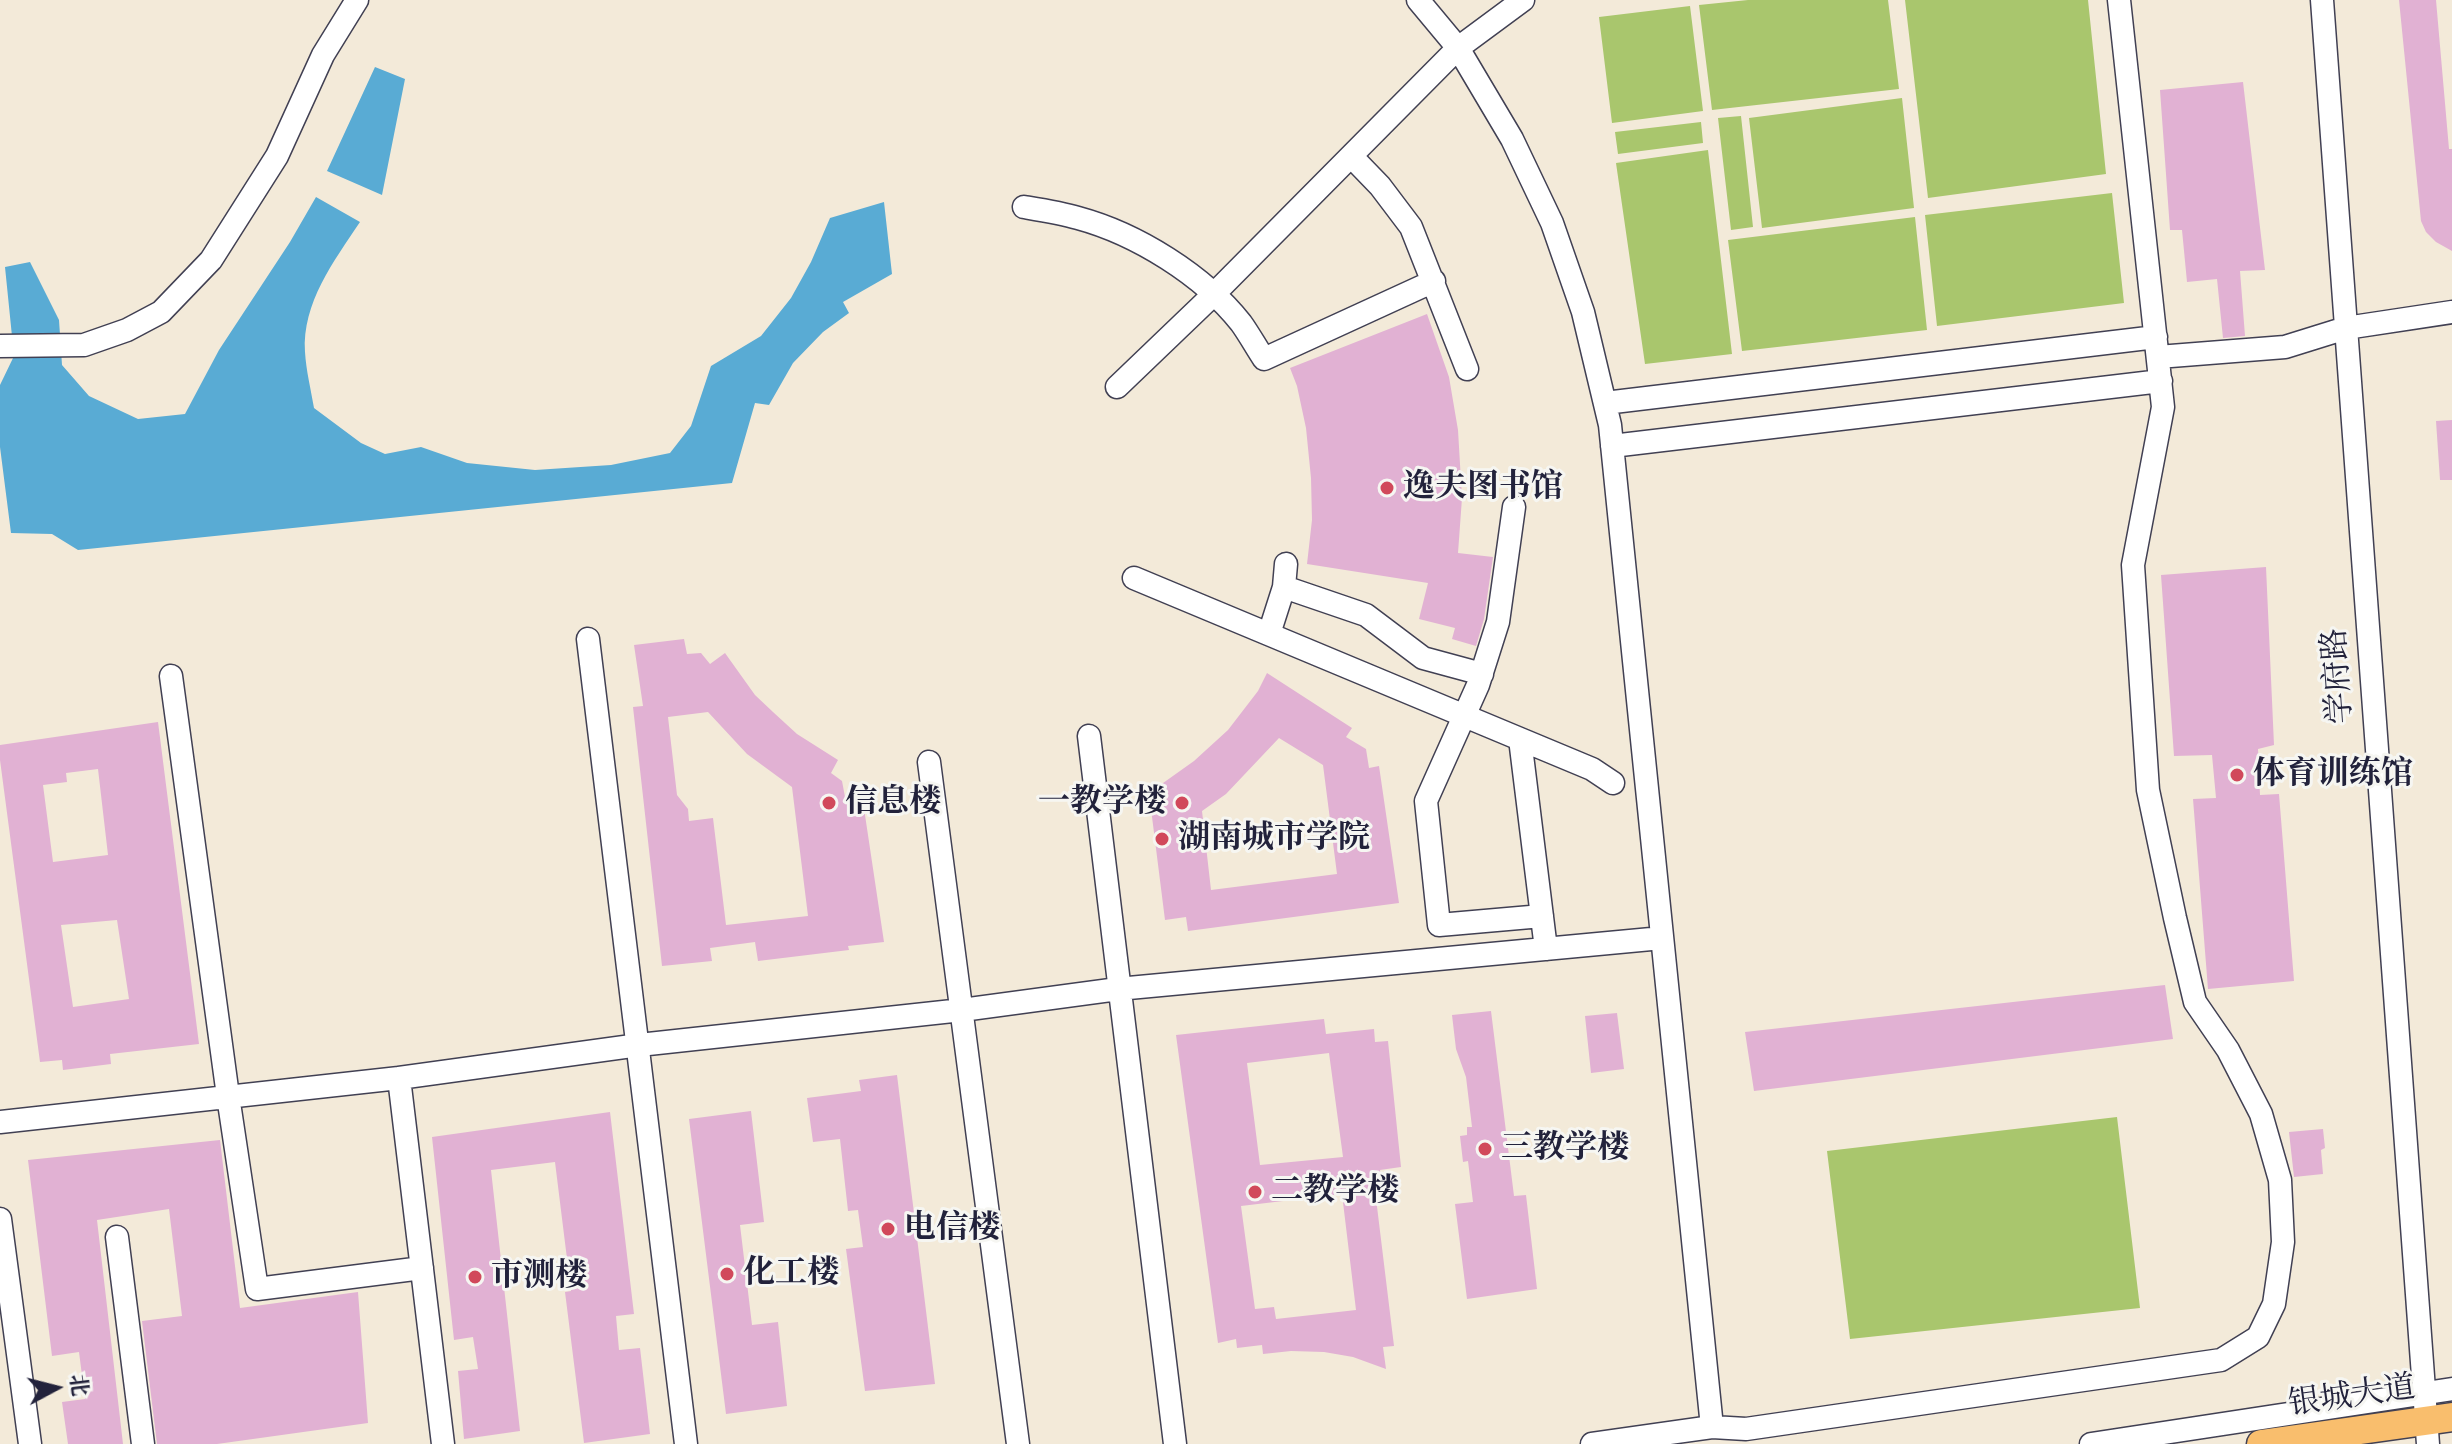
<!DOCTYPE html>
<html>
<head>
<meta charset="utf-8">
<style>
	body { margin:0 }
	#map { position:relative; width:2452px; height:1444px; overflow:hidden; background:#f3ead9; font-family:"Gentium Book Plus","Noto Serif SC",serif }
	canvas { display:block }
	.north { position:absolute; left:16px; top:1348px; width:80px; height:80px; -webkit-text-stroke:6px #f6f6f2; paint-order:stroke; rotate:83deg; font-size:22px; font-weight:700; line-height:32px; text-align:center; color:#22223b }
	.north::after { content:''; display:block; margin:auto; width:28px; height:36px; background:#22223b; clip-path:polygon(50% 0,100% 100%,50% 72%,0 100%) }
</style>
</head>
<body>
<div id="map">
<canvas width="2452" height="1444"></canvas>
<div class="north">北</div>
</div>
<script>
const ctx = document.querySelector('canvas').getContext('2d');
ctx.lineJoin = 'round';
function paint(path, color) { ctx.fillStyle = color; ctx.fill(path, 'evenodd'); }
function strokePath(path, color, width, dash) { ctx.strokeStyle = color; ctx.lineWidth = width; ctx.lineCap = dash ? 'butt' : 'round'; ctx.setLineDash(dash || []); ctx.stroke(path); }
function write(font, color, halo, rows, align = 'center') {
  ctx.font = font + ' "Gentium Book Plus","Noto Serif SC",serif'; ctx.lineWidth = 6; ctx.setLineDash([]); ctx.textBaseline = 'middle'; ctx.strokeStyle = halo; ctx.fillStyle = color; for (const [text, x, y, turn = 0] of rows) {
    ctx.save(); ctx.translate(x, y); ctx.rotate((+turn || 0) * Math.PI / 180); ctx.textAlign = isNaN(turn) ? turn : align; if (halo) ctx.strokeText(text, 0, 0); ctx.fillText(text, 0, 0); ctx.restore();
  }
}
paint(new Path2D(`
	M1748 0H1888L1899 89 1712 110 1699 5Z
	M1905 0H2088L2106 174 1928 198Z
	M1690 6 1703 111 1612 123 1599 17Z
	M1902 98 1914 208 1762 228 1749 118Z
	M1741 116 1753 227 1731 230 1718 118Z
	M1701 122 1703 143 1618 154 1615 132Z
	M1708 150 1732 354 1645 364 1616 163Z
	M2112 193 2124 303 1937 326 1925 215Z
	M1915 217 1927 330 1742 351 1728 240Z
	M2117 1117 2140 1308 1850 1339 1827 1151Z`), '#a9c66d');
paint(new Path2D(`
	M375 67 405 79 382 195 327 171Z
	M316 197 360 222C334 261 302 303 305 352 306 370 311 390 314 408L361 443 385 454 421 447 467 463 535 470 611 465 670 453 691 426 711 366 761 336 791 298 811 262 830 218 884 202 892 274 843 302 849 313 823 332 793 363 769 405 755 403 732 483 78 550 52 534 11 533 0 447V385L14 356 5 267 30 262 59 320 62 365 89 396 138 419 185 414 219 350 290 242Z`), '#59abd4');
paint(new Path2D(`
	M2399 0H2436L2449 149H2452V251L2436 242 2426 232 2421 221Z
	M2243 82 2265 270 2240 271 2245 336 2223 338 2217 279 2187 282 2182 230H2170L2160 90Z
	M1427 314 1449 377 1458 430 1462 498 1458 553 1493 557 1484 619 1476 646 1452 639 1455 628 1419 619 1428 583 1307 564 1312 520 1311 478 1306 428 1297 386 1290 368Z
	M2452 420V480H2440L2436 421Z
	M2266 567 2274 745 2258 749 2260 795 2279 794 2294 981 2208 989 2193 799 2216 798 2212 755 2174 756 2161 575Z
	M684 639 687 654 701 653 710 664 725 653 755 695 773 712 797 734 838 760 831 773 842 781 845 797 862 795 884 942 848 946 849 950 758 961 755 942 710 948 712 961 662 966 633 707 643 706 634 645ZM708 712 747 754 792 787 808 916 726 925 713 818 689 821 688 809 677 795 668 717Z
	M1267 673 1352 728 1346 737 1366 749 1369 768 1379 766 1399 903 1188 931 1186 917 1165 920 1149 793 1194 761 1228 730 1258 691ZM1279 738 1323 765 1337 874 1211 890 1202 811 1226 794Z
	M158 722 199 1044 110 1054 111 1064 63 1070 62 1060 40 1062 0 760V745ZM98 769 108 855 53 862 43 785 67 782 66 773ZM117 920 129 999 73 1007 61 925Z
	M2165 985 2173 1039 1754 1091 1745 1032Z
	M1491 1011 1514 1196 1526 1195 1537 1289 1467 1299 1455 1204 1473 1202 1468 1161 1463 1162 1460 1136 1467 1135V1127H1472L1466 1077 1456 1049 1452 1015Z
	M1617 1013 1624 1069 1591 1073 1585 1016Z
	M1324 1019 1326 1034 1374 1029 1375 1042 1388 1041 1401 1167 1380 1170 1382 1181 1374 1182 1394 1346 1383 1347 1386 1369 1353 1357 1324 1352 1291 1351 1263 1354 1262 1345 1237 1348 1236 1339 1218 1343 1176 1035ZM1329 1053 1343 1157 1260 1165 1247 1063ZM1342 1194 1356 1310 1276 1319 1274 1307 1255 1309 1241 1206Z
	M897 1075 935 1384 865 1391 846 1249 863 1247 858 1210 848 1211 840 1139 813 1142 807 1098 861 1091 859 1080Z
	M751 1111 764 1222 740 1225 752 1325 778 1322 787 1406 726 1414 689 1119Z
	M610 1112 634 1314 616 1316 619 1350 640 1348 650 1434 584 1443 565 1292 571 1291 555 1162 491 1170 520 1431 464 1439 458 1371 478 1369 473 1337 454 1340 432 1137Z
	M2323 1129 2325 1148 2321 1150 2323 1174 2294 1177 2289 1132Z
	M220 1140 240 1308 358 1292 368 1423 217 1444H157L142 1321 182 1316 169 1209 97 1220 123 1444H68L62 1402 85 1399 79 1352 52 1356 28 1160Z`), '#e1b1d3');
const minor = new Path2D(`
	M1418 0 1458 48 1512 139 1552 223 1583 312 1610 425 1712 1427
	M2322 0 2428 1444
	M1351 156 1380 186 1411 227 1467 369
	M1024 207C1042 210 1061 213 1078 218 1137 234 1203 275 1241 323 1249 334 1256 347 1264 359L1434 281
	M0 346 84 345 127 330 161 312 211 260 277 156 323 55 357 0
	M2158 357 2285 347 2346 328 2452 312
	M1117 387 1214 294 1458 48 1523 0
	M1605 403 2156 337
	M1612 446 2161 381
	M1514 507 1498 622 1478 685 1426 801 1439 925 1542 916
	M1134 578 1520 739 1546 949
	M1284 587 1366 615 1423 658 1482 674
	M1269 634 1284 587 1286 564
	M588 639 686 1444
	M171 676 228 1096 257 1289 422 1268
	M1089 736 1175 1444
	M1520 739 1592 769 1613 783
	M929 762 1018 1444
	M399 1078 639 1045 962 1010 1118 989 1662 938
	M0 1122 399 1078 443 1444
	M0 1219 30 1444
	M117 1237 143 1444
	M1592 1444 1712 1427 1746 1429 2221 1360 2258 1337 2274 1304 2283 1242 2280 1180 2261 1114 2228 1050 2195 1002 2175 918 2148 790 2133 565 2163 407 2119 0
	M2091 1444 2452 1389`);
const major = new Path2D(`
	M2261 1444 2452 1417`);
strokePath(minor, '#414053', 25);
strokePath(major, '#414053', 31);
strokePath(minor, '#fff', 22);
strokePath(major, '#f9be6d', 28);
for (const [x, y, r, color] of [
	[1387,488,8,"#d1495b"],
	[2237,775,8,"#d1495b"],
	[829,803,8,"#d1495b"],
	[1182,803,8,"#d1495b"],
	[1162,839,8,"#d1495b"],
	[1485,1149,8,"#d1495b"],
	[1255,1192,8,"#d1495b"],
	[888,1229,8,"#d1495b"],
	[727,1274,8,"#d1495b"],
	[475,1277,8,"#d1495b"]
]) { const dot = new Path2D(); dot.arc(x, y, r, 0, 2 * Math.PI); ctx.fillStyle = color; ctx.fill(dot); strokePath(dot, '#f6f6f2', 3); }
write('bold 32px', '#22223b', '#f6f6f2', [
	["逸夫图书馆",1403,488],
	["体育训练馆",2253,775],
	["信息楼",845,803],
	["一教学楼",1166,803,"right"],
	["湖南城市学院",1178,839],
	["三教学楼",1501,1149],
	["二教学楼",1271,1192],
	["电信楼",904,1229],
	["化工楼",743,1274],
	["市测楼",491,1277]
], 'left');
write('32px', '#22223b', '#f6f6f2', [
	["学府路",2339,676,-94],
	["银城大道",2352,1397,-8]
]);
</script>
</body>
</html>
